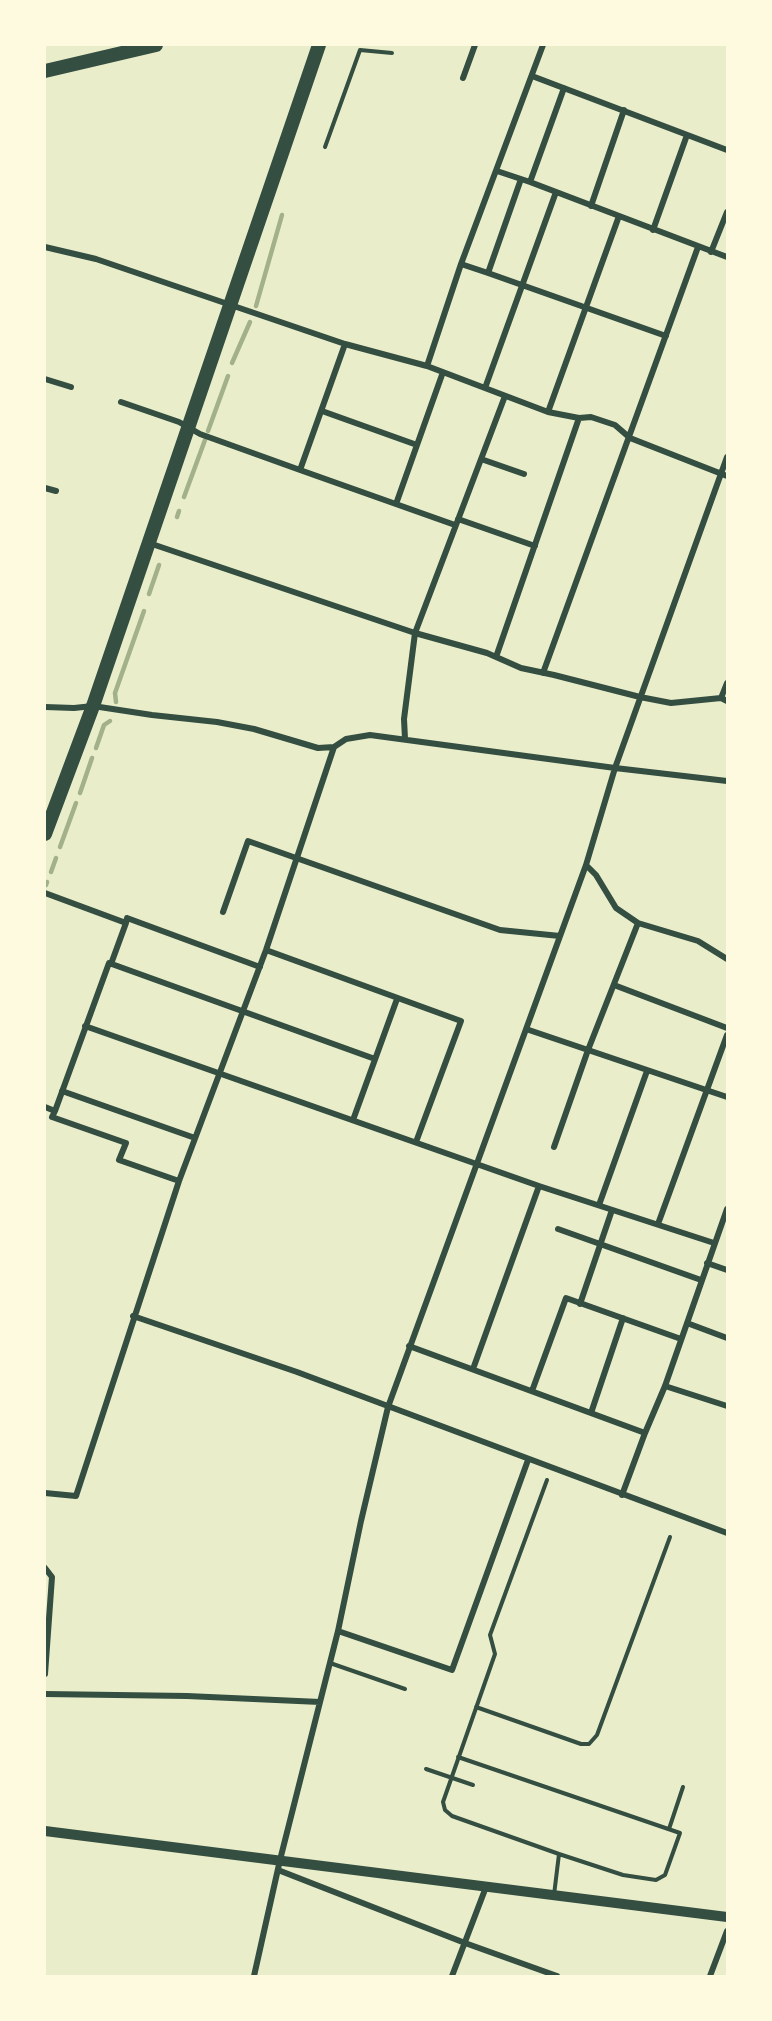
<!DOCTYPE html>
<html>
<head>
<meta charset="utf-8">
<style>
	body { margin:0 }
	#map { position:relative; width:772px; height:2021px; overflow:hidden; background:#e9edc9; font-family:Commissioner,sans-serif }
	canvas { display:block }
	.frame { position:absolute; inset:0; border:46px solid #fefae0; pointer-events:none }
</style>
</head>
<body>
<div id="map">
<canvas width="772" height="2021"></canvas>
<div class="frame"></div>
</div>
<script>
const ctx = document.querySelector('canvas').getContext('2d');
ctx.lineJoin = 'round';
function strokePath(path, color, width, dash) { ctx.strokeStyle = color; ctx.lineWidth = width; ctx.lineCap = dash ? 'butt' : 'round'; ctx.setLineDash(dash || []); ctx.stroke(path); }
strokePath(new Path2D(`
	M256 306 282 215
	M232 363 250 322
	M208 431 228 376
	M184 497 205 440
	M177 517 179 511
	M149 594 159 565
	M116 702 115 693 144 611
	M96 748 104 725 110 721
	M80 793 92 758
	M60 847 76 803
	M51 872 56 858
	M46 885 47 882`), '#a3b18a', 4.5);
strokePath(new Path2D(`
	M325 147 360 50 392 53
	M547 1480 490 1635 495 1654 443 1802 445 1810 452 1816 559 1854
	M330 1663 405 1689
	M476 1707 581 1744H589L597 1735 670 1537
	M458 1757 680 1833 665 1875 656 1880 623 1875 559 1854 554 1895
	M426 1769 473 1785
	M669 1829 683 1787`), '#344e41', 4);
strokePath(new Path2D(`
	M532 76 727 150
	M463 78 475 45
	M497 171 530 182 727 257
	M521 179 488 273 666 336
	M530 182 564 88
	M591 206 624 110
	M653 230 687 135
	M45 247 96 259 345 344 427 366 548 412 579 418 591 417 615 425 630 438 727 476
	M711 252 727 212
	M461 264 488 273
	M427 366 461 264 543 45
	M45 379 71 387
	M485 388 556 192
	M121 402 179 422 200 434 300 470 455 525
	M322 411 417 445
	M548 412 619 216
	M481 459 524 474
	M300 470 345 344
	M45 488 56 491
	M396 504 443 372
	M458 519 535 546
	M149 543 415 633 487 653 521 668 554 675 640 697 671 703 721 698 727 701
	M496 657 579 418
	M543 673 698 247
	M721 698 727 683
	M45 707 74 708 93 706 152 715 217 722 254 729 318 748 334 747 346 739 370 735 615 768 727 781
	M405 739 404 719 415 633 505 396
	M586 865 596 875 616 908 638 923 698 941 727 959
	M45 893 126 923 127 918 260 967
	M223 912 248 841 500 930 560 936
	M266 950 461 1021 416 1142
	M111 964 126 923
	M614 985 727 1028
	M85 1026 539 1186 714 1243
	M526 1029 727 1097
	M62 1091 195 1138
	M45 1107 55 1111 109 963 375 1059
	M55 1111 52 1117 126 1143 119 1160 179 1181
	M353 1120 397 999
	M554 1147 588 1050 638 923
	M599 1205 647 1071
	M658 1224 727 1035
	M558 1229 701 1280
	M707 1263 727 1270
	M580 1304 612 1210
	M133 1316 297 1372 727 1533
	M687 1323 727 1338
	M409 1346 645 1433
	M473 1369 539 1186
	M665 1386 727 1406
	M532 1391 566 1298 681 1339
	M591 1413 623 1318
	M45 1493 76 1496 179 1181 266 950 334 747
	M622 1495 645 1433 665 1386 727 1209
	M45 1568 52 1577 45 1674
	M338 1631 452 1670 528 1460
	M45 1694 187 1696 320 1702
	M278 1870 465 1943 557 1976
	M254 1976 280 1860 338 1631 361 1521 388 1407 586 865 615 768 727 457
	M452 1976 486 1887
	M710 1976 727 1931`), '#344e41', 6);
strokePath(new Path2D(`
	M45 1831 727 1917`), '#344e41', 10);
strokePath(new Path2D(`
	M45 834 93 706 319 45`), '#344e41', 14);
strokePath(new Path2D(`
	M45 71 156 45`), '#344e41', 14);
</script>
</body>
</html>
